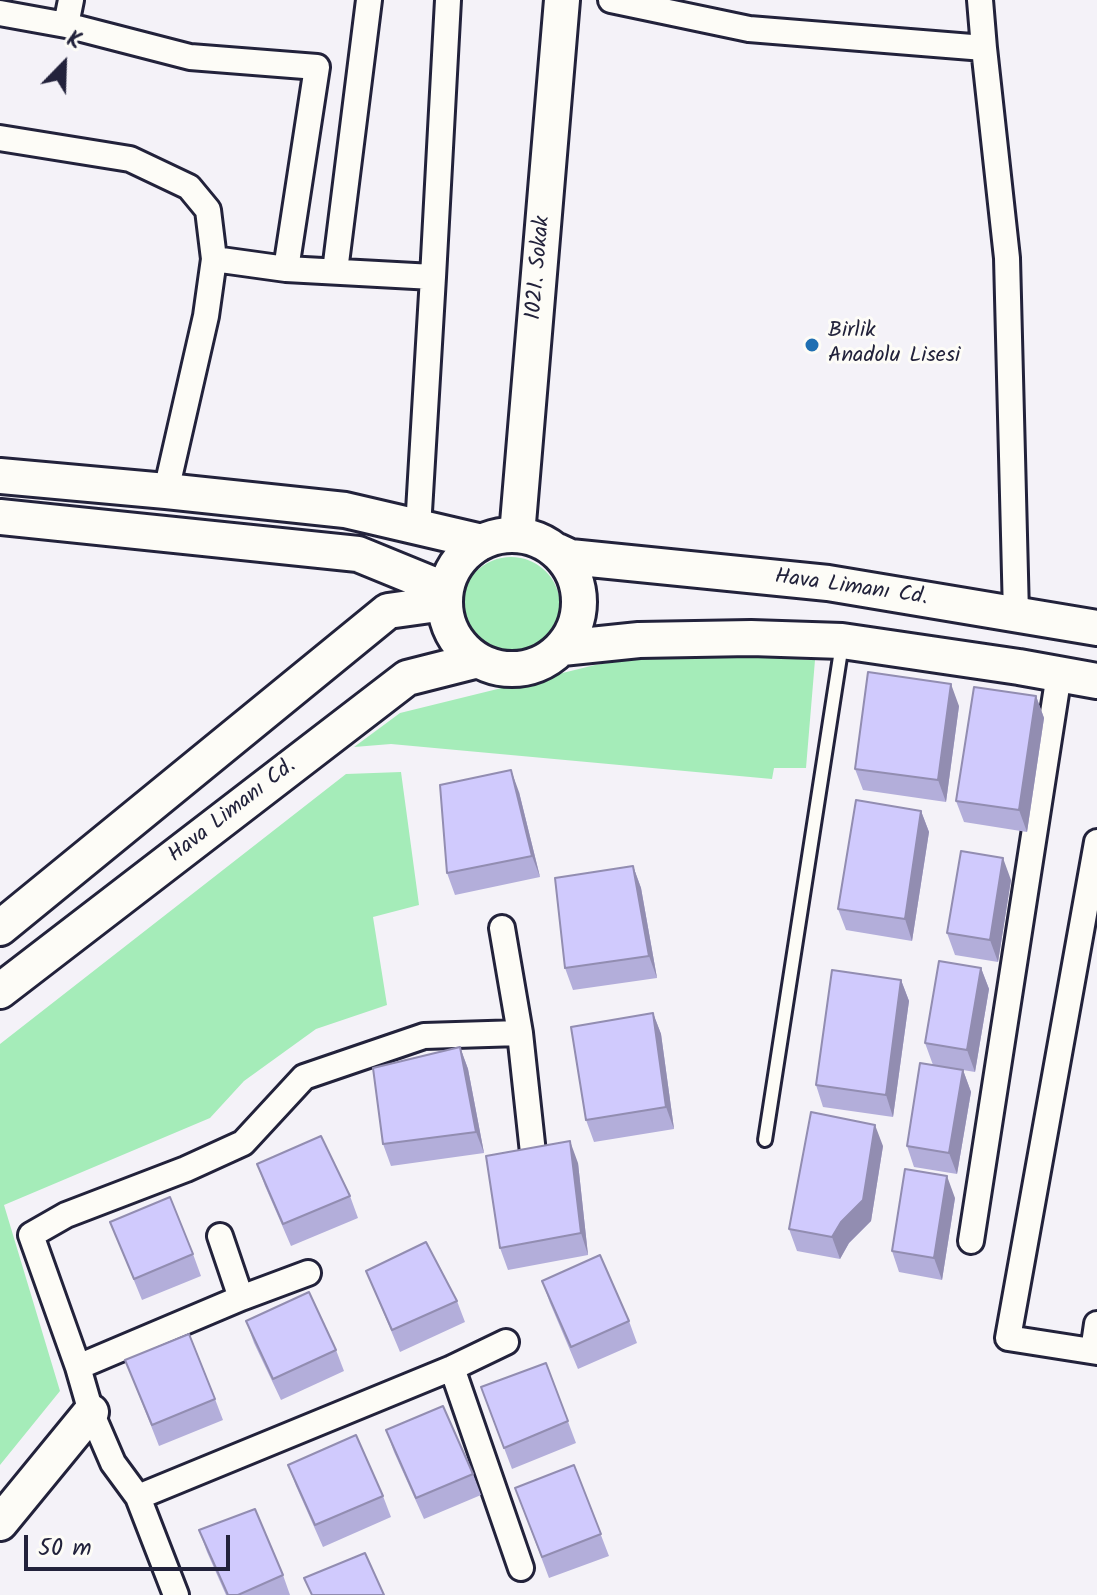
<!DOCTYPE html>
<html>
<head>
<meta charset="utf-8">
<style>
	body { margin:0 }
	#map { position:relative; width:1097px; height:1595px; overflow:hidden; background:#f4f2f8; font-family:Kalam,sans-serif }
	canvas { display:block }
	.north { position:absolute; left:24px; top:24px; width:80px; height:80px; -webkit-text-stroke:6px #fdfcf7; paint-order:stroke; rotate:23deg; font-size:22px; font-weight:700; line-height:32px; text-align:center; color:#22223b }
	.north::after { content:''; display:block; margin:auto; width:28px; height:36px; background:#22223b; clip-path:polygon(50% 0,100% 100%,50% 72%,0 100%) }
	.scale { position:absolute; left:24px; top:1535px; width:206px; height:36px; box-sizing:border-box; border:4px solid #22223b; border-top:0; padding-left:10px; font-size:24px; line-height:28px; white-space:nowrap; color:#22223b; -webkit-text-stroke:6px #fdfcf7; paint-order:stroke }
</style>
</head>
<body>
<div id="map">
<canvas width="1097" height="1595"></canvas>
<div class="north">K</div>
<div class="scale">50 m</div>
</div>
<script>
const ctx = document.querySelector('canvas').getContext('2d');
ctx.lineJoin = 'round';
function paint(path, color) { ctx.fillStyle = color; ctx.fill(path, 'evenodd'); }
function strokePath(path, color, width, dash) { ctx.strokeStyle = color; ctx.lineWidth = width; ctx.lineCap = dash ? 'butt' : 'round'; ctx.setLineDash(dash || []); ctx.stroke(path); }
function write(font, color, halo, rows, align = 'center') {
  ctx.font = font + ' Kalam,sans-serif'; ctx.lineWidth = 6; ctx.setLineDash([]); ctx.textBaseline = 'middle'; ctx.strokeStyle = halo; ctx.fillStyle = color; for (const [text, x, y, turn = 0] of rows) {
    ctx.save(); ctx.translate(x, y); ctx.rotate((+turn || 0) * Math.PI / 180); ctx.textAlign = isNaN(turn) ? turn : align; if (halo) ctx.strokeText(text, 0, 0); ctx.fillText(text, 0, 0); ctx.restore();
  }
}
paint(new Path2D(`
	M462 606a49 49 0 1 1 98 0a49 49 0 1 1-98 0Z
	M678 652 815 660 806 768H774L772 779 391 744 354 747 400 713 595 665Z
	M401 772 419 905 373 917 387 1005 316 1029 244 1081 210 1118 4 1205 60 1391 0 1465V1044L346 774Z`), '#a5ecb9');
const lane = new Path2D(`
	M765 1140 842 644`);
const street = new Path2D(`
	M71 0 66 25 190 57 317 67 286 269 433 277 418 528
	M611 0 749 29 984 48 980 0
	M0 13 66 25
	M984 48 1007 258 1016 614
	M0 138 130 159 189 187 208 210 214 259 206 316 166 491
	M214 259 286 269
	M335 271 369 0
	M433 277 448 0
	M1097 842 1008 1338 1097 1352
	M502 928 520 1033
	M220 1236 241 1298
	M971 1241 1059 674
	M1093 1351 1097 1324
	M78 1367 241 1298 308 1273
	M452 1368 521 1568
	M138 1497 452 1368 506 1342
	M176 1595 138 1497 113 1463 91 1412 78 1367 31 1235 66 1215 186 1169 243 1143 304 1077 424 1036 520 1033 534 1162`);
const secondary = new Path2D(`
	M0 476 166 491 345 510 482 542
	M0 517 358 554 446 590
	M517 535 562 0
	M445 602a67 67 0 1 1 134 0a67 67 0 1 1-134 0Z
	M557 551 570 557 828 583 1097 628
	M562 648 639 640 751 638 842 641 1019 667 1097 681
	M0 928 388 611 445 603
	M0 991 407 678 478 660
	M0 1523 91 1412`);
strokePath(lane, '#22223b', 18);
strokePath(street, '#22223b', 30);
strokePath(secondary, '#22223b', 40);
strokePath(lane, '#fdfcf7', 12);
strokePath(street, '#fdfcf7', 24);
strokePath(secondary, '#fdfcf7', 34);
paint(new Path2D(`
	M1036 696 1044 718 1027 832 964 822 956 801Z
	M959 706 946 802 863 790 855 769Z
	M519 792 540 877 455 895 447 873Z
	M921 811 929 832 912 941 846 930 838 909Z
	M633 866 641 888 657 978 573 990 565 968Z
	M1011 880 998 962 955 955 947 933Z
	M981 968 989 989 975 1072 933 1065 925 1043Z
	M901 980 909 1001 893 1117 823 1107 816 1085Z
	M653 1013 661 1034 674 1129 594 1142 586 1120Z
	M460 1047 468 1069 484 1153 391 1166 383 1144Z
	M963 1070 971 1092 957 1174 914 1167 907 1146Z
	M883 1146 871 1221 849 1243 840 1259 797 1251 789 1229Z
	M578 1163 588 1255 508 1270 500 1248Z
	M257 1164 350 1196 358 1218 291 1246 265 1186Z
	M955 1198 942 1280 899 1272 892 1251Z
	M110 1222 193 1254 201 1276 142 1300Z
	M366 1271 457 1301 465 1322 400 1352Z
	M542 1281 629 1321 637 1343 578 1369 550 1303Z
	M246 1321 336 1350 344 1371 281 1400 254 1343Z
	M125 1360 215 1399 223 1420 159 1446Z
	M546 1363 576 1443 512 1469 481 1387Z
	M386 1430 473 1474 481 1495 424 1519 394 1452Z
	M288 1465 383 1496 391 1517 323 1547 296 1486Z
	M574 1465 609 1556 549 1578 515 1488Z
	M199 1530 283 1575 290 1595H226L207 1552Z`), '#b3aeda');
paint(new Path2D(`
	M951 684 959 706 946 802 938 780Z
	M1036 696 1044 718 1027 832 1019 810Z
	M511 770 519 792 540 877 532 856Z
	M921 811 929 832 912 941 905 919Z
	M1003 858 1011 880 998 962 990 940Z
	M633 866 641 888 657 978 649 956Z
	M981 968 989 989 975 1072 967 1050Z
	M901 980 909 1001 893 1117 886 1095Z
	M653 1013 661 1034 674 1129 666 1107Z
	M460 1047 468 1069 484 1153 476 1132Z
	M963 1070 971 1092 957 1174 949 1153Z
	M875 1125 883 1146 871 1221 849 1243 840 1259 832 1237Z
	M570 1141 578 1163 588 1255 581 1233Z
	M947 1176 955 1198 942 1280 934 1258Z`), '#928db1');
const building = new Path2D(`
	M868 672 951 684 938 780 855 769Z
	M974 687 1036 696 1019 810 956 801Z
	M511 770 532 856 447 873 440 785Z
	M856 800 921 811 905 919 838 909Z
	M961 851 1003 858 990 940 947 933Z
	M633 866 649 956 565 968 555 878Z
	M939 961 981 968 967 1050 925 1043Z
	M832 970 901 980 886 1095 816 1085Z
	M653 1013 666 1107 586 1120 571 1027Z
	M460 1047 476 1132 383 1144 373 1068Z
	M920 1063 963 1070 949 1153 907 1146Z
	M811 1112 875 1125 863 1200 841 1222 832 1237 789 1229Z
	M321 1136 350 1196 283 1224 257 1164Z
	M570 1141 581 1233 500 1248 486 1156Z
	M905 1169 947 1176 934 1258 892 1251Z
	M170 1197 193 1254 134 1279 110 1222Z
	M426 1242 457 1301 392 1330 366 1271Z
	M600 1255 629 1321 571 1347 542 1281Z
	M309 1292 336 1350 273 1379 246 1321Z
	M189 1334 215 1399 152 1425 125 1360Z
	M546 1363 568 1421 504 1448 481 1387Z
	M443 1406 473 1474 416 1498 386 1430Z
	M356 1435 383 1496 315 1525 288 1465Z
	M574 1465 601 1534 542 1557 515 1488Z
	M255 1509 283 1575 238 1595H228L199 1530Z
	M365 1553 384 1595H312L304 1578Z`);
paint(building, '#d0cafd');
strokePath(building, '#928db1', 2);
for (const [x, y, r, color] of [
	[812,345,8,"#1f6fb2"]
]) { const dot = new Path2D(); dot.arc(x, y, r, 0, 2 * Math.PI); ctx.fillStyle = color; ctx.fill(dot); strokePath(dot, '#fdfcf7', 3); }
write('22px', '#22223b', '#fdfcf7', [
	["1021. Sokak",540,268,-85],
	["Hava Limanı Cd.",851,589,8],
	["Hava Limanı Cd.",233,812,-38]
]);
write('22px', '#22223b', '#fdfcf7', [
	["Birlik",828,332],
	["Anadolu Lisesi",828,357]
], 'left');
</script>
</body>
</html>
